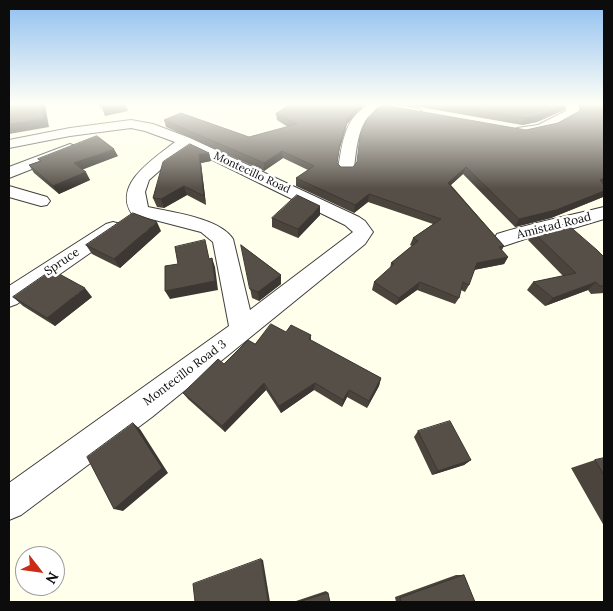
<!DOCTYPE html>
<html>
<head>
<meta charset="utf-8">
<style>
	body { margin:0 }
	#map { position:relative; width:613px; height:611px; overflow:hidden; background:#ffffeb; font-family:Lora,serif }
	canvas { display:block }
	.frame { position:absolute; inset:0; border:10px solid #0c0c0c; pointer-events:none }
	.north { position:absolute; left:15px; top:546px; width:50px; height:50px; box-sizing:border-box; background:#fff; border:1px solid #9e9e9e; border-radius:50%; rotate:120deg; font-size:14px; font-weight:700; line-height:20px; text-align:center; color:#0c0c0c }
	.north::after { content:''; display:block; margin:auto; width:18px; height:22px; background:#ca2c15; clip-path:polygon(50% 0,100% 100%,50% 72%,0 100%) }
</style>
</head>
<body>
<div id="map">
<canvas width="613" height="611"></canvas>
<div class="frame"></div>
<div class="north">N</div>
</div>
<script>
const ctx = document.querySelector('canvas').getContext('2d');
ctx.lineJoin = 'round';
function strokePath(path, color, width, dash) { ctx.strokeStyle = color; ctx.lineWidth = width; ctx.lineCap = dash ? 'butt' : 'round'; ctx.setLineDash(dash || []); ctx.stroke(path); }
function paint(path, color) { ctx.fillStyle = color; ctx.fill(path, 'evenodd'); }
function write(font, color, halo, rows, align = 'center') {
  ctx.font = font + ' Lora,serif'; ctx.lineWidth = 5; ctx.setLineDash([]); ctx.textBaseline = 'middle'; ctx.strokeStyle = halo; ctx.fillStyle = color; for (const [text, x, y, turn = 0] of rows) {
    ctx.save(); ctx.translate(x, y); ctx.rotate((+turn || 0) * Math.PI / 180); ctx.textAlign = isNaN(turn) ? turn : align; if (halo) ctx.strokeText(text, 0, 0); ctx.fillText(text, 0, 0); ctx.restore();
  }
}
const minor = new Path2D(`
	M366 104H392L420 109 422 112 415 116C405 114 394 110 384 110 358 109 356 152 354 169L352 172H340L338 169C342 146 344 118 367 106Z
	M566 104H578L580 113 578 116C566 122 526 145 515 131L517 128 538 125 566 111Z
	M131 120 153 124 190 138 359 217 365 221 373 232 365 244 152 417 21 515 9 520V483L229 326 213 242 201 232 132 214C112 184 155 158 175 142L145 131 131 128 70 136 9 148V140L70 128ZM186 147 345 225 353 232 250 310 233 239C220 218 171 212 148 207L145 192 149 180Z
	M70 144 75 146 78 149 75 152 9 178V167Z
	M9 186 47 197 50 201 47 205 41 206 9 197Z
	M604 207V219L574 228 540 234 504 246 497 244 494 239 497 234C532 223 568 216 604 207Z
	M113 222 120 224 123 228 120 232 17 304 9 307V286L106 224Z`);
strokePath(minor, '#3f3f3f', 2);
paint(minor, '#fff');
paint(new Path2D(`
	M290 104H365L347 124 339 151 337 163 341 167H353L558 123 580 111 579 104H604V182L603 183 604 185V195L603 197 551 218 515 227 463 174 451 185 504 246 502 250 508 257 504 264 474 270 469 285 465 292 461 290 459 298 455 304 417 290 396 305 372 290 374 282 390 269 391 263 412 246 410 245 413 238 433 224 368 202 354 213 296 186V178L308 170 283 158 264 171 166 127 164 120 249 137 288 127 277 120 276 114Z
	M403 104H567L564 110 537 122 522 125Z
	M209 153 211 161 201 163 206 205 187 195 164 208 157 207 153 198Z
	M118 156 82 169 90 180 59 194 34 173 29 165 40 161 38 159Z
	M320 215 298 238 272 227V218Z
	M161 231 120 268 92 254 86 245Z
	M533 232 604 257V293L591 294 588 290 545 306 527 290 533 282 563 276 528 240Z
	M241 245 281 275V284L259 301 252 298Z
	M13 297H92L55 326 23 306Z
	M286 332 311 335V341L381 378 379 386 367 408 347 397 342 407 314 390 281 413 266 390 225 432 188 399 183 393 224 364 255 344Z
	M418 431 471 460 464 465 432 475 414 437Z
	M604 458V526L571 468 595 460Z
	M456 575H464L475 602H396L395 597Z
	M326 591 328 593 330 602H293Z`), '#4a443d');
paint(new Path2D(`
	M41 104H45L49 127 9 134V124Z
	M122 104H125L128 111 105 116 102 108Z
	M360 104H365L347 124 339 151 336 170 340 144 348 117Z
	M566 104H567L564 110 537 122 522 125 525 118Z
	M114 149 118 156 79 171 74 163Z
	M282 151 283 158 264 171V163Z
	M209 153 211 161 201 163 206 205 204 196 199 154Z
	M466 167 463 174 445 190 448 183Z
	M86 172 90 180 59 194 53 186Z
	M604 178V182L594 188 600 180Z
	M184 186 187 195 164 208 161 199Z
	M604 191V195L603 197 551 218 515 227 519 219Z
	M369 194 368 202 354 213 355 205Z
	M320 206V215L298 238V229Z
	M157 222 161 231 120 268 114 259Z
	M508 257 504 264 473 270 477 263Z
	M212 258 215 267 218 290 170 299 165 291Z
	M281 275V284L259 301 258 292Z
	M420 282 417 290 396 305 399 298Z
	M596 282 588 290 545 306 553 298Z
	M85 288 92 297 55 326 47 318Z
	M381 378 379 386 367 408 369 401Z
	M264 383 266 390 225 432 222 426Z
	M315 383 314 390 281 413 279 406Z
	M349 390 347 397 342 407 343 400Z
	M133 423 140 429 168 473 123 511 114 509Z
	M471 460 464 465 432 475 438 471Z
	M261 559 263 560 270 602H268Z`), '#3c3732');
const building = new Path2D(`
	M14 104H41L44 119 9 124V105Z
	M99 104H122L102 108Z
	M290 104H360L348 117 340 144 337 163 341 167H353L357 162 360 136 366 121 376 109 383 105 526 130 558 123 585 108 584 104H604V178L600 180 604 185V191L556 210 519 219 466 167 448 183 504 246 499 247 508 257 477 263 469 285 463 282 459 298 420 282 399 298 374 282 394 264 391 263 418 241 413 238 441 219 369 194 355 205 296 178 314 166 282 151 264 163 164 120 181 113 249 137 297 124 276 114Z
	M442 104H566L541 115 525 118Z
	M97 136 114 149 74 163 86 172 53 186 29 165 41 161 38 159Z
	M190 144 209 153 199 154 204 196 184 186 161 199 153 198 163 162Z
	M297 195 320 206 298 229 272 218Z
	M133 213 157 222 114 259 86 245Z
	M567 224 597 250 604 257V286H600L596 282 553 298 533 282 576 273 533 232Z
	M205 240 209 259 212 258 215 281 165 291V266L178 264 175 247Z
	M241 245 281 275 258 292 250 289Z
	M52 270 85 288 47 318 13 297Z
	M271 324 286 332 291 325 311 335 309 339 381 378 369 401 349 390 343 400 315 383 279 406 264 383 222 426 183 393 218 359 224 364 248 340 255 344Z
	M450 421 471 460 438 471 418 431Z
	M133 423 162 468 114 509 87 457Z
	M604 458V475L595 460Z
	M261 559 268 602H195L193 584Z
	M464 575 475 602H401L400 598Z
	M328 593 330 602H299Z`);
paint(building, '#564f47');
strokePath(building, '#3c3732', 1);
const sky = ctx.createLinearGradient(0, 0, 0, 189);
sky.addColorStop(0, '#8fbff0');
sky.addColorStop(0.55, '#fffff6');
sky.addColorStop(1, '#fffff600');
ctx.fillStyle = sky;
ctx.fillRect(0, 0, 613, 189);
write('11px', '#0c0c0c', '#fff', [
	["Montecillo Road",252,173,25]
]);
write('12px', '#0c0c0c', '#fff', [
	["Amistad Road",554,226,-14],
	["Spruce",62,262,-34],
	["Montecillo Road 3",185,373,-37]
]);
</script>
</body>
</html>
